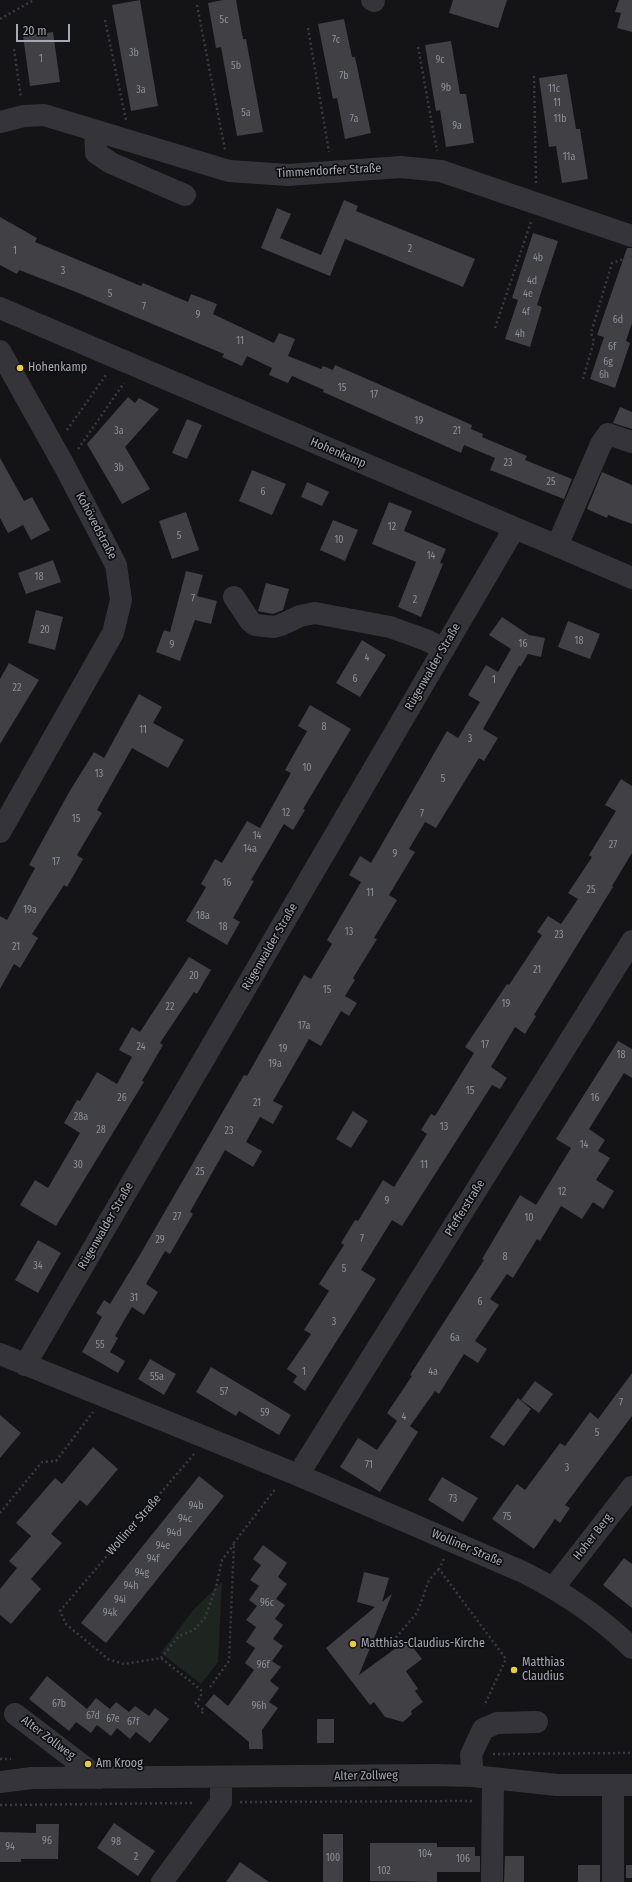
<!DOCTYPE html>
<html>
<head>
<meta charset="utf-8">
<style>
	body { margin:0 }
	#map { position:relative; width:632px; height:1882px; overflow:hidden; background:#141315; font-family:"Fira Sans Condensed",sans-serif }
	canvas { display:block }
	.scale { position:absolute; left:16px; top:24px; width:54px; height:18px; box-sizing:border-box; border:2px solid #a5a8b5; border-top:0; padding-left:5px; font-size:12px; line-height:14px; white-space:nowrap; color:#a5a8b5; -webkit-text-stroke:3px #0f0e10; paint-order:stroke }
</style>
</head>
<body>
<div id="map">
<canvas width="632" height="1882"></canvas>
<div class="scale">20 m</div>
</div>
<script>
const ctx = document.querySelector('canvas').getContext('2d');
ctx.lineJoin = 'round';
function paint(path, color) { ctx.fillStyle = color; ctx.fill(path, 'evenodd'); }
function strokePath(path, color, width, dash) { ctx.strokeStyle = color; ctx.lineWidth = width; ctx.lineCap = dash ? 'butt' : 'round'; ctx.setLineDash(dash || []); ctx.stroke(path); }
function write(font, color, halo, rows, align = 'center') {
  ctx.font = font + ' "Fira Sans Condensed",sans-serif'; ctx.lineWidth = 3.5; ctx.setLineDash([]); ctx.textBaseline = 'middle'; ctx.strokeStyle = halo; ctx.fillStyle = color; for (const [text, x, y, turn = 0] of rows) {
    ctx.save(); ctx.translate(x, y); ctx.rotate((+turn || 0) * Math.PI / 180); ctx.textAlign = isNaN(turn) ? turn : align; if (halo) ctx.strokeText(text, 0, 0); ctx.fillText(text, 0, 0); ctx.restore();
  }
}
paint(new Path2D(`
	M222 1582 218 1662 201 1684 161 1653 193 1610Z`), '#1e2520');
paint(new Path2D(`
	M140 0 158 106 131 111 112 5Z
	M223 0H236L243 39H246L263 132 237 136 221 47 216 48 208 3Z
	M453 0H507L498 28 449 13Z
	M619 0H632V32L617 28 621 13 615 12Z
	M344 19 352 57H355L371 133 345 139 337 98 333 99 318 24Z
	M53 32 60 82 30 86 23 36Z
	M451 41 460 94H466L474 143 446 147 440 110 436 111 425 45Z
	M567 74 576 129H580L588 179 562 183 556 146 549 147 539 78Z
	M344 200 358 206 356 211 475 259 463 287 345 239 330 276 261 248 277 208 291 214 280 238 321 255Z
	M0 217 37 238 35 242 141 286 143 283 188 302 191 294 217 304 213 314 274 343 279 333 295 339 288 356 321 369 323 366 333 370 335 365 472 425 471 429 483 434 482 437 527 456 525 460 572 479 564 499 490 470 495 458 464 445 461 453 323 392 324 390 292 376 288 383 269 375 272 368 247 356 242 366 222 357 224 354 76 292 19 270 17 274 0 265Z
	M533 233 558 241 537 305 542 307 530 347 505 339 518 300 512 298Z
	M627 248H632V323L626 341 630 343 615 388 590 379 604 337 597 335Z
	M128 397 135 403 139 398 159 409 125 447 150 489 122 504 87 444Z
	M620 407 632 412V429L613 423Z
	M187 419 202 425 187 459 172 453Z
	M0 458 24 501 32 497 50 530 31 540 23 525 8 533 0 518Z
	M252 470 286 484 272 515 239 501Z
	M602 472 632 485V524L608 515 607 518 587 509Z
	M307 482 329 492 322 506 301 497Z
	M389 502 412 511 404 531 446 549 440 563 443 564 421 617 398 607 416 562 372 544Z
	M186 512 199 550 172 559 159 521Z
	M333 520 358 530 345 561 320 550Z
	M53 560 61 582 26 594 18 573Z
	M186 571 203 575 197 596 217 601 211 624 195 620 180 661 156 652 164 630 170 632Z
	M266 583 289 589 283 610 273 614 258 611Z
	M36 610 63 617 55 650 28 643Z
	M502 617 529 635 545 638 541 657 528 654 521 666H519L483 729 498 738 484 761 479 758 436 828 425 822 409 849 415 852 389 895 397 900 374 938 377 939 353 978 355 980 345 996 357 1003 349 1016 341 1011 321 1046 309 1039 273 1101 283 1106 273 1124 260 1117 246 1142 262 1151 253 1167 225 1150 190 1212 193 1214 170 1254 165 1251 146 1284 158 1292 144 1315 132 1307 115 1336 118 1338 110 1352 125 1361 118 1373 82 1352 102 1317 96 1313 104 1300 110 1304 138 1258 244 1075 247 1076 304 975 311 979 332 944 327 940 361 882 349 875 360 856 371 863 447 731 458 738 480 702 468 695 486 665 498 672 511 649 489 635Z
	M568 621 600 634 590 659 558 647Z
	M362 640 386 655 360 697 336 683Z
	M9 663 39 680 0 744V679Z
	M139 694 162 707 153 723 184 740 168 768 132 748 97 810 102 813 77 855 83 859 67 887 64 885 32 934 38 938 20 968 14 964 0 989V916L7 920 35 868 29 865 68 794 94 752 104 758Z
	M310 705 351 729 303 809 305 810 293 830 284 824 251 880 254 881 233 918 240 922 227 945 186 921 206 887 201 884 215 859 222 863 247 821 260 828 291 773 285 770 307 731 298 726Z
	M621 779 632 786V853L612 886 613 887 534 1015 536 1016 525 1034 515 1027 491 1067 507 1078 500 1089 492 1085 402 1226 392 1220 361 1270 376 1279 305 1391 293 1382 297 1376 287 1369 311 1334 304 1330 329 1291 319 1284 344 1245 341 1243 355 1220 358 1221 383 1180 394 1187 427 1134 421 1130 431 1114 435 1116 474 1053 465 1047 507 984 509 985 542 935 537 932 548 916 561 924 578 899 568 893 592 857 589 855 616 811 605 805Z
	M189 957 211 970 197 994 194 992 160 1043 163 1045 142 1081 144 1082 56 1226 20 1205 35 1180 48 1188 80 1133 64 1123 77 1100 80 1101 97 1072 117 1084 132 1057 119 1050 132 1027 140 1032Z
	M618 1041 632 1049V1078L624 1073 589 1129 605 1140 598 1151 610 1158 596 1180 614 1191 603 1209 593 1202 582 1219 561 1206 540 1241 537 1239 513 1278 507 1274 490 1299 499 1305 475 1341 487 1349 478 1363 464 1354 439 1394 435 1391 410 1426 418 1432 380 1492 340 1467 358 1438 377 1450 397 1421 387 1413 412 1376 410 1375 435 1336 484 1260 482 1259 520 1195 536 1205 571 1148 556 1139Z
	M353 1111 368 1121 351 1148 336 1139Z
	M38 1240 61 1253 38 1293 15 1280Z
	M150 1359 176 1374 164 1395 138 1379Z
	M211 1367 291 1415 279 1435 239 1411 236 1416 196 1392Z
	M632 1373V1416L565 1505 570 1508 560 1523 555 1519 534 1549 492 1519 517 1484 525 1490 560 1443 565 1446 590 1412 598 1419Z
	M535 1381 553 1394 539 1413 521 1400Z
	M518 1398 531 1409 504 1446 490 1437Z
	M0 1415 21 1433 0 1458Z
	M93 1447 118 1469 87 1506 80 1500 51 1534 62 1543 31 1579 41 1589 11 1624 0 1615V1589L17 1568 9 1561 31 1536 16 1523 55 1478 62 1484Z
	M199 1476 224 1496 106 1643 81 1623Z
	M442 1477 478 1498 463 1522 428 1500Z
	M263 1545 287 1563 278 1577 287 1584 276 1599 285 1605 275 1619 283 1625 273 1639 283 1646 272 1661 281 1667 270 1681 279 1688 269 1702 278 1708 262 1730 263 1749H249V1742L205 1705 214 1694 228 1706 254 1670 245 1663 255 1648 246 1642 256 1627 246 1620 257 1606 249 1600 259 1586 250 1580 261 1565 253 1559Z
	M624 1558 632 1564V1608L603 1585Z
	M364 1572 389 1578 382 1602 392 1594 359 1675 407 1640 422 1659 406 1671 418 1689 415 1691 423 1702 411 1711 412 1714 403 1722 385 1717 374 1702 370 1705 326 1648 375 1607 357 1602Z
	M47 1676 87 1709 96 1698 110 1709 116 1702 129 1712 135 1706 149 1716 155 1708 169 1719 150 1743 136 1732 130 1739 117 1728 111 1736 97 1725 91 1733 76 1722 69 1731 29 1699Z
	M317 1719H334V1743H317Z
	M114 1823 155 1851 138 1876 97 1848Z
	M36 1824H59L58 1859H21V1862H0V1832L36 1833Z
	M323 1834H343V1882H323Z
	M370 1843H437V1847H475V1856H480V1872H437V1882L370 1881Z
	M505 1856H524V1882H504Z
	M240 1862 269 1882H226Z
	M578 1865H600V1882H578Z
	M626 1865H632V1878H626Z`), '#404045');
strokePath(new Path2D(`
	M197 5 225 150
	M0 19 34 0
	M105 20 126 120
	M308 28 329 152
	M418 47 437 151
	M14 49 21 98
	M534 76 536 184
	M495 328 531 222
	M583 379 594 341 591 333 612 263 632 256
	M67 430 106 375
	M78 449 124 383
	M194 1454 60 1611 66 1624 108 1659 124 1664 161 1658 201 1690V1697L195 1704 204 1710 201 1714
	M0 1513 42 1462 56 1461 93 1412
	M444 1559 439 1569 506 1659 484 1706
	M386 1649 417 1613 429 1580 439 1569
	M161 1658 179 1636 194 1630 205 1618 216 1587 222 1560 234 1544
	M210 1687 229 1661 234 1543 276 1488
	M493 1754 632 1753
	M0 1759H11
	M240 1802 473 1801
	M0 1805 195 1803`), '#3a3b41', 2.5, [2, 3]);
strokePath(new Path2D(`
	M372 0 374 1
	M0 122 24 116 44 115 229 171 288 175 401 167 441 171 632 236
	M95 131 96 153 111 163 185 195
	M0 308 632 578
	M0 351 65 467 116 565 121 600 113 633 0 832
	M557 546 601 444 608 434 632 442
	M234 597 250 621 255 625 274 627 281 625 300 616 315 613 390 627 426 640 444 649
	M0 1354 298 1475 523 1572C563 1592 600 1617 632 1648
	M25 1365 514 529
	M298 1475 632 941
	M554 1587 632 1487
	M15 1714 99 1778
	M473 1776 471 1755 483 1729 497 1723 537 1722
	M0 1782 32 1778 435 1775 473 1776 557 1785H632
	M613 1785V1882
	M162 1882 221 1802V1777
	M492 1882 493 1779`), '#34343a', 22);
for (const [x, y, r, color] of [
	[20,368,4,"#ebcc35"],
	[353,1644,4,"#ebcc35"],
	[514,1670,4,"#ebcc35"],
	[88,1764,4,"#ebcc35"]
]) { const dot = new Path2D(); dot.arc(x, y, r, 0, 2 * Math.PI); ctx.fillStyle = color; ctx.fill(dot); strokePath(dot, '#0f0e10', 1.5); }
write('10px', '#8c8e99', null, [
	["5c",224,20],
	["7c",336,40],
	["3b",134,53],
	["1",41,59],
	["9c",440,60],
	["5b",236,66],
	["7b",344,76],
	["9b",446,88],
	["11c",554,89],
	["3a",141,90],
	["11",557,103],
	["5a",246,113],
	["7a",354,119],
	["11b",560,119],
	["9a",457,126],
	["11a",569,157],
	["2",410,249],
	["1",15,251],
	["4b",538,258],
	["3",63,271],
	["4d",532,281],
	["5",110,294],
	["4e",528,294],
	["7",144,307],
	["4f",526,312],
	["9",198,315],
	["6d",618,320],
	["4h",520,334],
	["11",240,341],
	["6f",612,347],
	["6g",608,362],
	["6h",604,375],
	["15",342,388],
	["17",374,395],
	["19",419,421],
	["3a",119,431],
	["21",457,431],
	["23",508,463],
	["3b",119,468],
	["25",551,482],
	["6",263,492],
	["12",392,527],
	["5",179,536],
	["10",339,540],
	["14",431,556],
	["18",39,577],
	["7",193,599],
	["2",415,600],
	["20",45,630],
	["18",579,641],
	["16",523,644],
	["9",172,645],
	["4",367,658],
	["6",355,679],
	["1",494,680],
	["22",17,688],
	["8",324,727],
	["11",143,730],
	["3",470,739],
	["10",307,768],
	["13",99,774],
	["5",443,779],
	["12",286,813],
	["7",422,814],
	["15",76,819],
	["14",257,836],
	["27",613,845],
	["14a",250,849],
	["9",395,854],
	["17",56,862],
	["16",227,883],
	["25",591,890],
	["11",370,893],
	["19a",30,910],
	["18a",203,916],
	["18",223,927],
	["13",349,932],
	["23",559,935],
	["21",16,947],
	["21",537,970],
	["20",194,976],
	["15",327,990],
	["19",506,1004],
	["22",170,1007],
	["17a",304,1026],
	["17",485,1045],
	["24",141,1047],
	["19",283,1049],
	["18",621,1055],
	["19a",275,1064],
	["15",470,1091],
	["26",122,1098],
	["16",595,1098],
	["21",257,1103],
	["28a",81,1117],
	["13",444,1127],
	["28",101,1130],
	["23",229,1131],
	["14",584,1145],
	["30",78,1165],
	["11",424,1165],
	["25",200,1172],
	["12",562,1192],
	["9",387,1201],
	["27",177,1217],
	["10",529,1218],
	["7",362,1239],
	["29",160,1240],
	["8",505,1257],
	["34",38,1266],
	["5",344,1269],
	["31",134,1298],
	["6",480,1302],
	["3",334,1322],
	["6a",455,1338],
	["55",100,1345],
	["1",304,1372],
	["4a",433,1372],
	["55a",157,1377],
	["57",224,1392],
	["7",621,1403],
	["59",265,1413],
	["4",404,1417],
	["5",597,1433],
	["71",369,1465],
	["3",567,1468],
	["73",453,1499],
	["94b",196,1506],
	["75",507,1517],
	["94c",185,1519],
	["94d",174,1533],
	["94e",163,1546],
	["94f",153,1559],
	["94g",142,1573],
	["94h",131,1586],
	["94i",120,1600],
	["96c",267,1603],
	["94k",110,1613],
	["96f",263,1665],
	["67b",59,1704],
	["96h",259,1706],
	["67d",93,1716],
	["67e",113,1719],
	["67f",133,1722],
	["96",47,1841],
	["98",116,1842],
	["94",10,1847],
	["104",425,1854],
	["2",136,1857],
	["100",333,1858],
	["106",463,1859],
	["102",384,1871]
]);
write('12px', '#a5a8b5', '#0f0e10', [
	["Timmendorfer Straße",329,171,-3],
	["Hohenkamp",338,453,23],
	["Kohövedstraße",96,526,62],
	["Rügenwalder Straße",433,667,-60],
	["Rügenwalder Straße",270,947,-60],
	["Pfefferstraße",465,1208,-58],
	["Rügenwalder Straße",106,1226,-60],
	["Wolliner Straße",134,1525,-49],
	["Hoher Berg",593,1537,-52],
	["Wolliner Straße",467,1548,23],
	["Alter Zollweg",48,1738,37],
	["Alter Zollweg",366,1776,-1]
]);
write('12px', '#a5a8b5', '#0f0e10', [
	["Hohenkamp",28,368],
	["Matthias-Claudius-Kirche",361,1644],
	["Matthias",522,1663],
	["Claudius",522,1677],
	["Am Kroog",96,1764]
], 'left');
</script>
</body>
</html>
